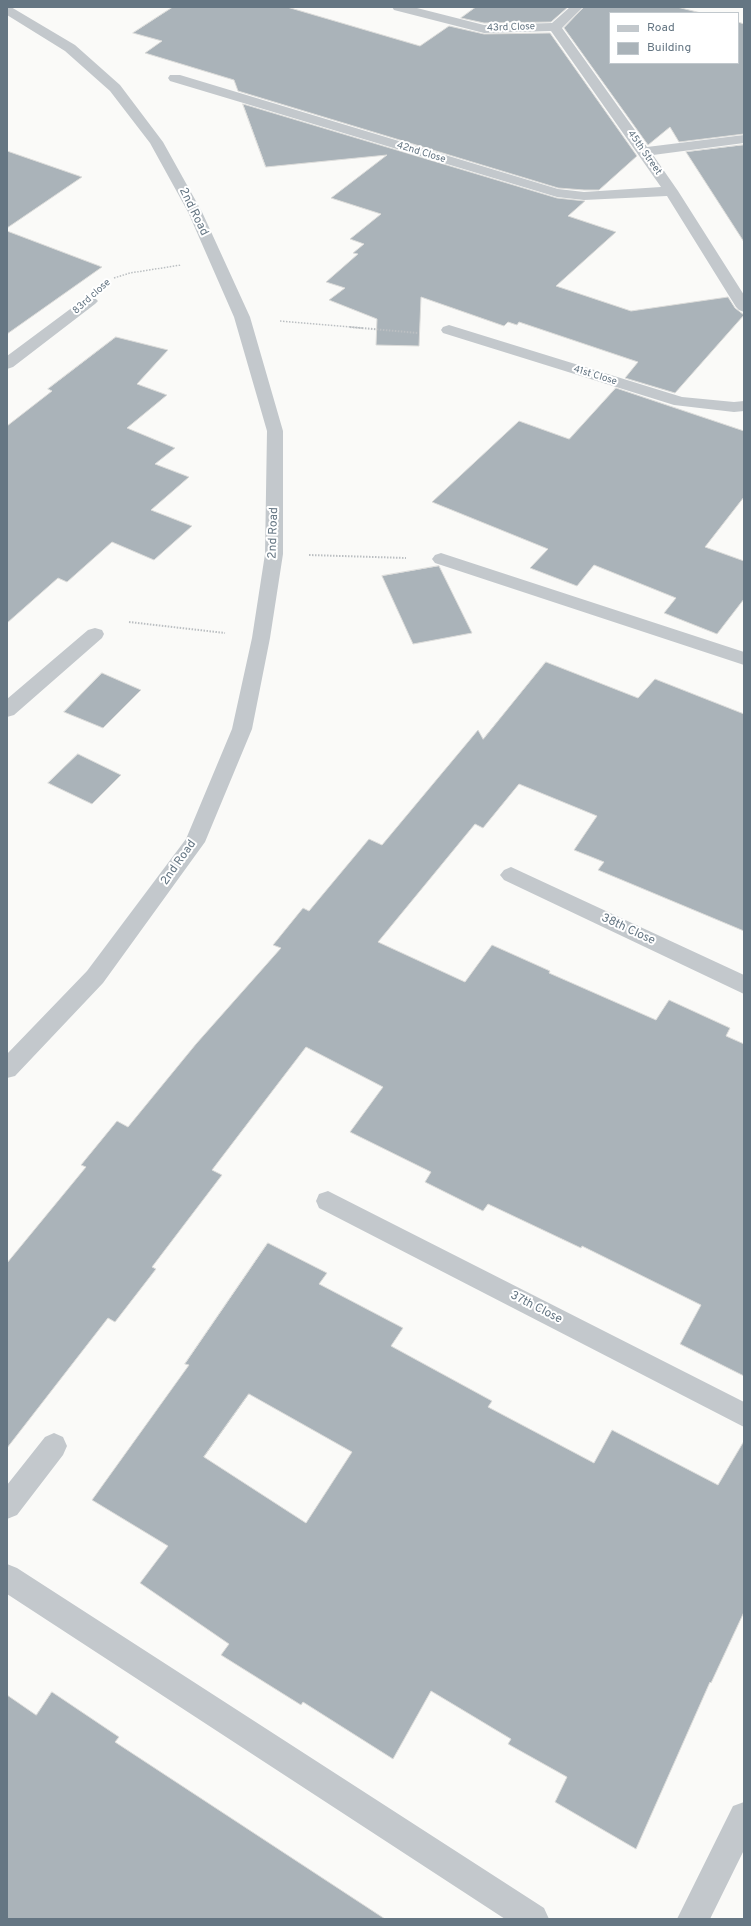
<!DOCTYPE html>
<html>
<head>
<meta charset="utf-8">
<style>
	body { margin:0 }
	#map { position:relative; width:751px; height:1926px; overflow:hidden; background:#fafaf8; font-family:Overpass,sans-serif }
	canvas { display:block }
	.frame { position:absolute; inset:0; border:8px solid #657683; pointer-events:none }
	.legend { position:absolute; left:609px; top:12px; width:130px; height:52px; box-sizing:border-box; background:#fff; border:1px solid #c1c8cd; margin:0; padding:5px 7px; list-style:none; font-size:12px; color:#657683 }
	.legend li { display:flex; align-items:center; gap:8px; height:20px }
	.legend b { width:20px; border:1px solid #c1c8cd }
</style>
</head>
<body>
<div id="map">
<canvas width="751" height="1926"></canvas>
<div class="frame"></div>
<ul class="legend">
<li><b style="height:5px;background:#c3c8cc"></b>Road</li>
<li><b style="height:11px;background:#aab3b9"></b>Building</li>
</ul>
</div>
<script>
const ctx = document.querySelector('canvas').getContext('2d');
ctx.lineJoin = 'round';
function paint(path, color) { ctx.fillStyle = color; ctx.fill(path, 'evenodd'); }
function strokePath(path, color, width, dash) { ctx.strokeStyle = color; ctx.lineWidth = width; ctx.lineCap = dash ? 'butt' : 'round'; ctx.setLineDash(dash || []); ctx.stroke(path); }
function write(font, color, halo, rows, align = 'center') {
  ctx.font = font + ' Overpass,sans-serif'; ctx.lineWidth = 4; ctx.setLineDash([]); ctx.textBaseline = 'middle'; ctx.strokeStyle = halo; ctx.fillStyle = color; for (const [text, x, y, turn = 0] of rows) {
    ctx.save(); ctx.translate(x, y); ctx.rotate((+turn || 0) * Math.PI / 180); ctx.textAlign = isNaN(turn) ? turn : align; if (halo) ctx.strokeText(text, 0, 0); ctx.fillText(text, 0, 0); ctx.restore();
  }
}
const building = new Path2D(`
	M173 7H287L420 46 449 26 484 34 550 33 637 156 599 190H584L558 188 238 91 234 80 145 53 162 41 133 33Z
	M476 7H568L551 22 484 23 461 18Z
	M584 7H677L701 13H610V63H738V22L744 24V134L679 142 670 127 648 145 564 28Z
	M243 104 557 198 585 201 568 216 616 232 556 286 631 311 728 297 735 308 744 315 675 393 625 378 638 362 519 322 517 325 508 322 504 326 421 297 419 346 376 345 377 319 329 300 345 288 326 282 358 254 353 253 364 244 350 239 381 214 331 198 387 155 266 167Z
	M744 145V242L686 152Z
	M7 151 82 177 7 228Z
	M7 231 102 267 7 334Z
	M116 337 168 350 137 384 167 395 127 428 175 448 155 464 189 477 151 510 192 526 154 560 112 542 67 582 58 578 7 623V426L52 391 48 389Z
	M616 388 744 431V497L705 547 744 561V599L717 634 664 613 676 598 594 565 577 586 530 568 548 549 432 502 519 421 569 439Z
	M439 566 472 633 413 644 382 576Z
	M546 662 638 698 655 679 744 714V931L598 870 604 862 574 850 597 816 519 784 483 828 475 824 378 942 465 982 492 945 550 971 549 973 656 1020 669 1000 730 1028 726 1036 744 1044V1376L680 1344 701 1305 582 1246 581 1248 488 1204 483 1211 425 1182 431 1172 350 1132 383 1087 306 1047 212 1170 222 1175 152 1267 156 1269 115 1322 108 1318 7 1448V1263L86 1167 81 1165 117 1121 128 1127 196 1044 281 948 273 945 303 908 309 911 369 839 382 845 478 730 483 739Z
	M102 673 141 690 103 728 64 712Z
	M78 754 121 775 92 804 48 783Z
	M268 1243 327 1273 319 1284 403 1328 391 1346 492 1401 488 1407 594 1463 612 1430 718 1485 744 1441V1612L711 1683 710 1682 636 1849 555 1802 567 1777 508 1744 511 1739 431 1691 393 1759 303 1702 301 1705 221 1655 229 1644 140 1583 168 1546 92 1500 189 1365 185 1364ZM249 1394 352 1452 306 1523 204 1457Z
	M52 1692 119 1737 115 1742 385 1919H7V1695L36 1715Z`);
paint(building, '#aab3b9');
strokePath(building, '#dcdcda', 1);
strokePath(new Path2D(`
	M114 278 130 273 181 265
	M280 321 362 328`), '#bbbfc2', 1.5, [1.5, 1.5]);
strokePath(new Path2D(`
	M350 327 418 333
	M309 555 406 558
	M129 622 225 633`), '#bbbfc2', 2, [1.5, 1.5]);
paint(new Path2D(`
	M392 7H413L484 25 552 23 570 7H583L562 28 647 147 744 135V143L653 155 678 191 744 295V312L739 310 736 307 667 196 584 200 557 197 170 81 168 78 170 75H180L558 189 584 192 661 187 551 31 484 33 394 10Z
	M90 296 95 298 98 301 95 304 13 367 7 369V356L85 298Z
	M449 325 682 397 734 402 744 401V411L734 412 674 405 443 333 441 330 443 327Z
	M441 553 744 652V665L435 563 432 559 435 555Z
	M95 628 102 630 104 634 102 638 14 715 7 717V699L88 630Z
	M511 867 744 975V994L504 880 500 875 504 870Z
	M328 1191 744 1402V1427L319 1208 316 1201 319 1194Z
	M54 1433 63 1437 67 1446 63 1455 17 1515 7 1519V1485L45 1437Z
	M7 1564 17 1568 544 1908 549 1919H505L7 1594Z
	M744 1802V1850L710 1919H677L733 1806Z`), '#c3c8cc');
paint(new Path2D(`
	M7 7H11L75 45 120 85 163 142 202 212 250 317 283 431V554L270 638 252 729 205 842 103 983 15 1076 7 1078V1054L87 971 186 839 232 729 252 638 265 554 267 431 234 317 188 212 150 143 110 91 65 51 7 15Z`), '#c3c8cc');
write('10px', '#657683', '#fff', [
	["43rd Close",511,28,-2],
	["42nd Close",421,153,17],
	["45th Street",644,153,55],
	["83rd close",92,297,-42],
	["41st Close",595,376,17]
]);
write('12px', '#657683', '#fff', [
	["2nd Road",193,212,64],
	["2nd Road",274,533,-88],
	["2nd Road",179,863,-55],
	["38th Close",628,930,25],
	["37th Close",536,1308,27]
]);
</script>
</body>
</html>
